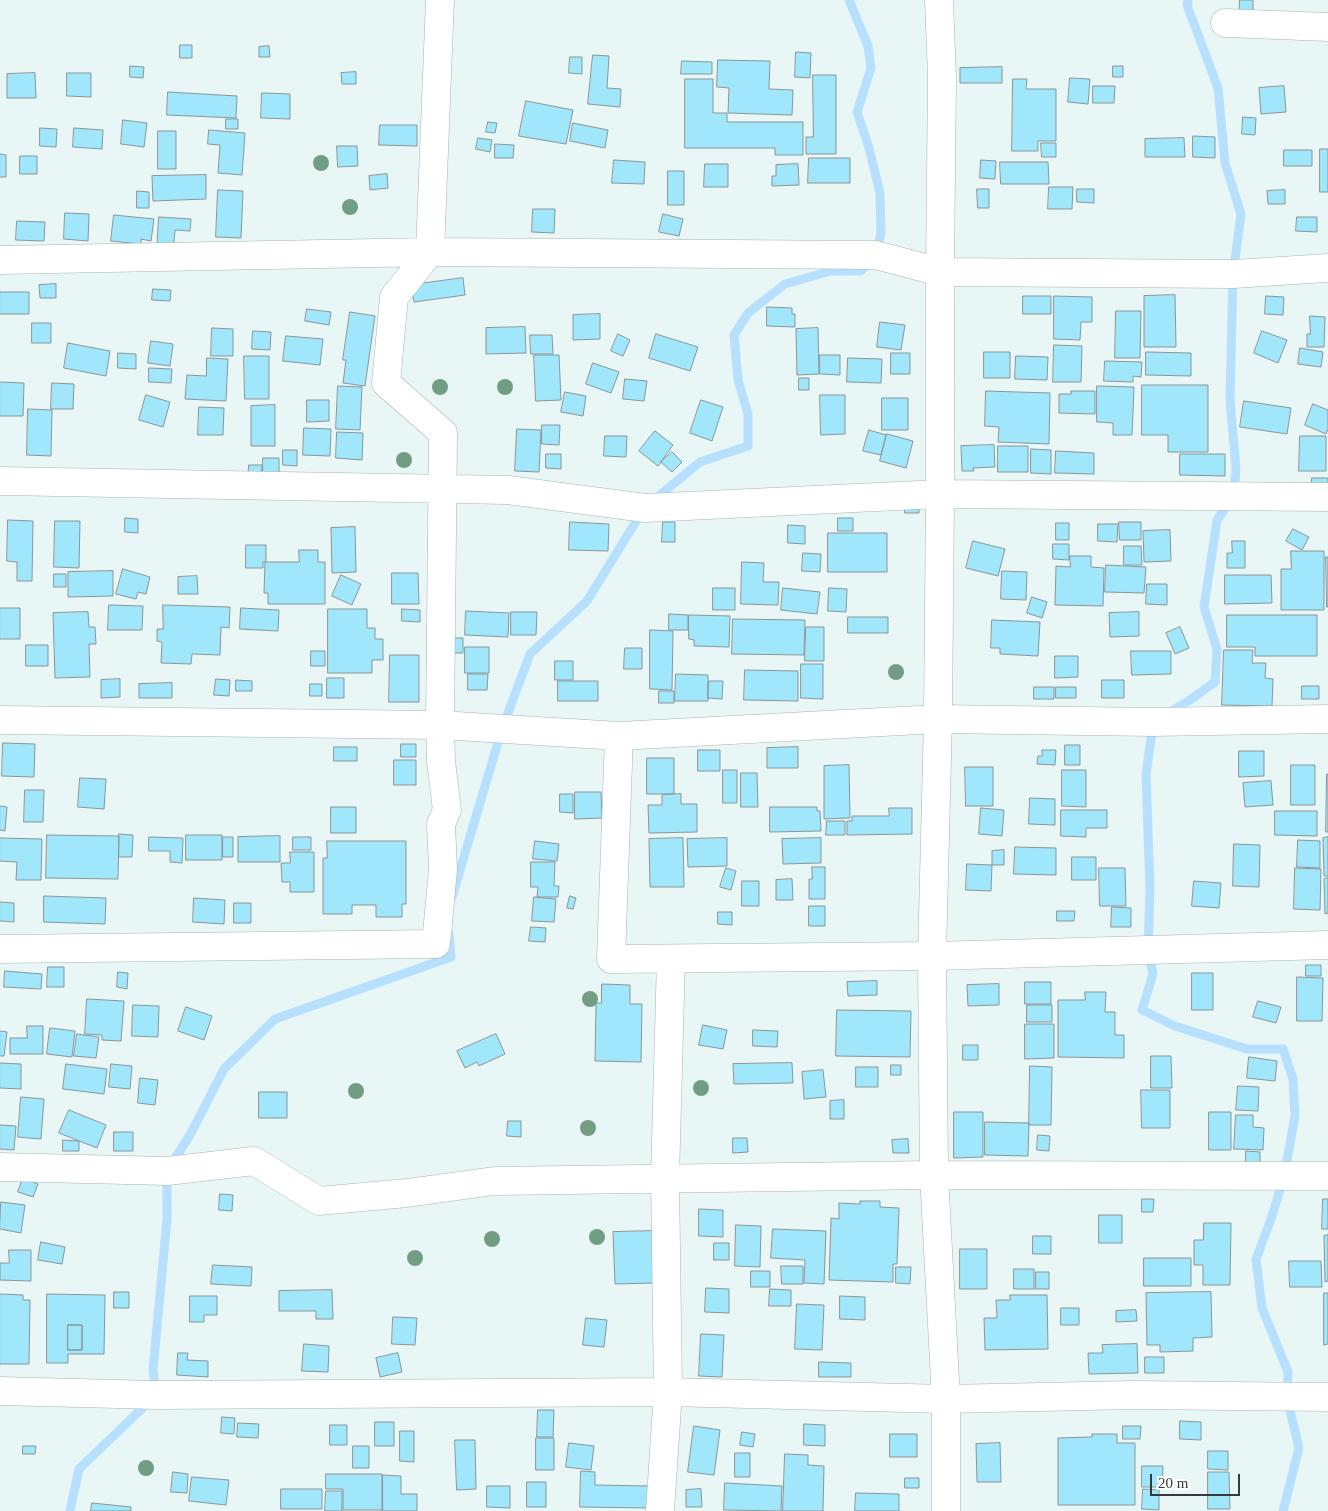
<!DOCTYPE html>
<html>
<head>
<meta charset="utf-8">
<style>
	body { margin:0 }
	#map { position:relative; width:1328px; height:1511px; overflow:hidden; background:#e8f6f5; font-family:"Times New Roman",serif }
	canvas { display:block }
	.scale { position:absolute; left:1150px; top:1474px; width:90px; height:22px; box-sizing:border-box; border:2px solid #353a3a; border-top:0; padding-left:6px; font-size:15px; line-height:18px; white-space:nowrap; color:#353a3a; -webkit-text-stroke:4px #fff; paint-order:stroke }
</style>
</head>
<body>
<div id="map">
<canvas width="1328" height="1511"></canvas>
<div class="scale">20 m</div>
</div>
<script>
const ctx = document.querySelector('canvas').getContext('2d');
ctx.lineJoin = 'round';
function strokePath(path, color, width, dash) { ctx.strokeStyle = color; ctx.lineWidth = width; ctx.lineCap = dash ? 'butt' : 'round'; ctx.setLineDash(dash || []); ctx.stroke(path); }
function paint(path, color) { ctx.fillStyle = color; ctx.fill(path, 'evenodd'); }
strokePath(new Path2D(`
	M654 500 700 462 748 446V414L738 380 734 335 748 313 785 284 831 271H861L876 255 881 233 880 193 869 148 857 112 871 68 868 46 849 0
	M1168 713 1190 700 1215 682 1217 649 1204 607 1217 520 1234 496 1236 468 1230 400 1233 274 1241 214 1225 163 1218 88 1187 5 1188 0
	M1153 725 1146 774 1150 890 1148 950 1153 974 1142 1010 1175 1026 1247 1049H1283L1293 1079 1295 1116 1284 1177 1270 1222 1256 1259 1262 1308 1288 1372 1287 1398 1299 1448 1283 1511
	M452 897 502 729 530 654 587 601 643 510
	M70 1511 79 1469 156 1395 153 1370 167 1219V1171L190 1135 224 1069 275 1019 451 957 449 934`), '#b7e0fe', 9);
const building = new Path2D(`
	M1240 0H1253V22H1239Z
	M180 45H192V58H180Z
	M269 46 270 57H259V47Z
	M796 52 811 53 810 78 795 77Z
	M593 55 609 56 607 88 621 89 620 107 588 104Z
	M570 57H582V74L569 73Z
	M718 60 770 61 769 89 793 90 792 115 728 113 729 88 717 87Z
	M682 61 712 62V74H681Z
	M130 66 144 67 143 78 130 77Z
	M1113 66H1123V77H1113Z
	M1002 67V83H960V68Z
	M356 72V84H342L341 73Z
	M35 73 36 98H7V74Z
	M67 73H91V97L67 96Z
	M813 75H836V154H806V137H813Z
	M1070 78 1090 79 1088 104 1068 102Z
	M685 79H713V113H727V122H803V155H775V148H685Z
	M1013 79H1027L1026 89H1056V141H1038V151H1012Z
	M1093 86H1115L1114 103H1093Z
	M1284 86 1286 112 1261 114 1259 88Z
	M168 92 237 96 236 118 167 115Z
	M262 93 290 94V119L261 118Z
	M526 101 573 110 566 144 519 136Z
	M1243 117 1256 118 1255 135 1242 134Z
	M226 119H238V129H226Z
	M123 120 147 123 144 147 121 144Z
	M488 122 497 123 495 133 486 132Z
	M573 123 608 130 605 148 570 141Z
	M380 125H417V146L379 145Z
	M40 128 57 129 56 147 40 146Z
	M74 128 103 130 102 149 73 147Z
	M209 130 245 133 242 175 218 173 220 145 208 144Z
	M158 131H176V169H158Z
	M1193 136 1215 137V158L1193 157Z
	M478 138 492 140 490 152 476 149Z
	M1184 138 1185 157H1145V139Z
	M1041 143H1056V157H1042Z
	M495 144 514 145 513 158H495Z
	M337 146H357L358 166 338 167Z
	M1320 149H1328V192H1320Z
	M1284 150H1312V166H1284Z
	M0 154 6 155V177H0Z
	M20 156H37V174H20Z
	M809 158H850V183H808Z
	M614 160 645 162 644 184 612 183Z
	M981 160 996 161 995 179 980 178Z
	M1000 162H1048L1049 184H1001Z
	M705 164H728V187H704Z
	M798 164 799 185 772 186V176H776V165Z
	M668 171H684V205H668Z
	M387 174 388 188 370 190 369 176Z
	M206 175V199L153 201 152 176Z
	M1049 187H1073L1072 209H1048Z
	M977 189H989V208H978Z
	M1077 189H1094V203L1077 202Z
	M218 190 243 191 241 238 216 237Z
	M1285 190V204H1268L1267 191Z
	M137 191 149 192V208H137Z
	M533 209H555L554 233 532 232Z
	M65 213 89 214 88 241 64 239Z
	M663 214 683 219 679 236 659 232Z
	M114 215 154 219 151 241 141 239V244L111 241Z
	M159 217 191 219 190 231 175 230 173 254 157 253Z
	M1297 217H1317V232L1296 231Z
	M17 221 45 222 44 241 16 240Z
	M463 278 465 295 414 302 411 285Z
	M56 284V298H40L39 285Z
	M153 289 171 290 170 301 152 300Z
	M0 292H29V314H0Z
	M1175 295 1176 347H1144V296Z
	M1023 296H1051V314H1023Z
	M1054 296 1092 297V322H1081L1080 340 1054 339Z
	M1266 296 1284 297 1283 315 1265 314Z
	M767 307 792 308V314H795V327L767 326Z
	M307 309 331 312 329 325 305 321Z
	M1116 311H1141L1140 358H1115Z
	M350 312 375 316 365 386 343 383 346 360H343Z
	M600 314V339L573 340V315Z
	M1310 316 1325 317 1324 347H1307V334H1310Z
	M880 322 905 325 901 350 877 347Z
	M32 323H51V343H32Z
	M525 327 526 353 486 354V328Z
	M212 328 233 329V356H211Z
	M818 328 819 374 797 375 796 329Z
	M253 331 271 332 270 350 252 349Z
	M1262 331 1287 340 1278 363 1254 353Z
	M618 334 630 340 623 356 611 351Z
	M656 334 698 347 690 371 649 358Z
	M530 335H552L553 354H531Z
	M286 336 323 339 320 365 283 361Z
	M151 341 173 344 170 366 148 363Z
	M68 343 110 351 106 376 64 368Z
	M1054 345 1082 346 1081 382H1053Z
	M1300 348 1323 352 1321 367 1298 364Z
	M984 352H1010V378H984Z
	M1146 352 1191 353V376L1146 375Z
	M118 353 136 354V369L118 368Z
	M891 353H910V374H891Z
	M534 355H559L561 400 536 401Z
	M820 355H840V375L820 374Z
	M244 356H269V399H245Z
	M1016 356 1048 357 1047 380 1015 379Z
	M207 358 228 359 226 401 185 399 187 375 206 376Z
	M848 358 882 359 881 383 847 382Z
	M1105 361 1142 362 1141 377 1133 376V382L1104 381Z
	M593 363 619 372 611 393 586 384Z
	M149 368 172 369 171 383 149 382Z
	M799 378H809V390H799Z
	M625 379 647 381 644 401 623 399Z
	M0 382 24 383 23 416H0Z
	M52 383 74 384 73 409H51Z
	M1142 385H1208V452H1168V435H1142Z
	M338 386 362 387 360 430 336 429Z
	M1097 386 1134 387 1132 435H1113V423L1097 422Z
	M986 391 1050 393 1049 444 998 442 999 427 985 426Z
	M1071 391H1095V414L1059 413V394H1071Z
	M565 392 586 396 583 416 561 412Z
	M146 395 170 402 163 427 139 420Z
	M820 395H845V434L821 435Z
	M882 398H908V430H882Z
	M307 400H329V421L307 422Z
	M701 400 723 407 712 441 690 433Z
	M1244 401 1291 408 1287 434 1240 427Z
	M1313 404 1328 410V429L1326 434 1305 425Z
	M275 405V446H251V406Z
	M199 407 224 408 223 435H198Z
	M28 409 52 410 51 456 27 455Z
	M542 425H560L559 445 542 444Z
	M304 428 331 429 330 456 303 455Z
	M517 429 541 430 539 472 515 471Z
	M869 430 886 435 881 455 863 451Z
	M655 431 673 445 658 466 639 451Z
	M337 432 363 433 362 460 336 458Z
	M887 434 913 441 906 468 880 461Z
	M605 436H627L626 457 604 456Z
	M1300 436H1326V471H1299Z
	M994 445 995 467 973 468 974 471H962L961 446Z
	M998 446H1028V472H998Z
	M1031 449 1051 450V474L1031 473Z
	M283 450H297V466L283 465Z
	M1056 451 1094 453V474L1055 473Z
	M672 452 682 462 672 472 661 462Z
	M546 454H561V469L546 468Z
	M1180 454H1225V476L1180 475Z
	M263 458H279V477H263Z
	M249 465H262L261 482 248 481Z
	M1312 478H1328V495H1312Z
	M905 504H919V513H905Z
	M125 518 138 519V533L125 532Z
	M838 518H853V531H838Z
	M8 520 33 521 32 581H17V562L7 561Z
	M55 521H80L79 568 54 567Z
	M570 522 609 524 608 551 569 550Z
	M663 522H675V542H662Z
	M1119 522H1141V540H1120Z
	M1056 523H1069V540H1056Z
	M1098 524H1118L1117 542 1098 541Z
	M788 525 805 526V544L788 543Z
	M355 527 356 572 332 573 331 528Z
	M1293 529 1309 537 1302 550 1286 541Z
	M1170 530 1171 561 1144 562 1143 531Z
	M828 533H887V572H828Z
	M973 541 1005 549 998 576 966 568Z
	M1232 541H1245V568H1227V553H1232Z
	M1053 544H1069V560L1053 559Z
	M246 545H266V562H263V568H246Z
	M1124 546H1141L1142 565H1124Z
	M299 550H318V562H325V604H268V593H264L265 562H299Z
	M1291 551H1324V610H1281V569H1291Z
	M803 553 821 554 820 572 802 571Z
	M1070 556H1091V567L1104 568 1103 606 1055 605 1056 566 1070 567Z
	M1326 557H1328V607H1327Z
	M742 562 764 563 763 582H779L778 605 741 604Z
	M1106 565 1146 567 1144 593 1105 592Z
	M123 569 150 577 146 594 138 592 136 599 116 594Z
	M113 571V596L68 597V572Z
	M1002 571 1027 572 1026 600 1001 599Z
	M392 573H418L419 604H392Z
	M54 574H66V587H54Z
	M341 575 361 584 352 605 332 596Z
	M1225 575H1271L1272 603 1225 604Z
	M197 576 198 594H178V577Z
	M1147 584H1167V605L1146 604Z
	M713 588H735V610H713Z
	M783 588 820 592 817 614 781 610Z
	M829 588 847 589 846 612 828 611Z
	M1032 597 1047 602 1042 618 1027 613Z
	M109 605 143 606 142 630H108Z
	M163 605 230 607 229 628 221 627 220 655 192 654 191 664 161 663 162 642 157 641V629H163Z
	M0 608H20V639H0Z
	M241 608 279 610 278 631 240 629Z
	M328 609H367V628H375V639H383V660H372V673H328Z
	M402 609 420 610V622L402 621Z
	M466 611 509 613 508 637 465 635Z
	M88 612 89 627H95L96 644H89L90 677 55 678 53 613Z
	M511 612H537L536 635H511Z
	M1139 612V636L1110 637 1109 613Z
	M669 614 688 615V630H669Z
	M689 615 730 616 729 647 694 646V640L689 639Z
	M1227 615H1317V656H1255V647H1227Z
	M848 617H888V633H848Z
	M733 619 805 620 804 655 732 654Z
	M992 620 1040 622 1038 656 1000 654V648H991Z
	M806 627H824V661H805Z
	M1180 627 1189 648 1175 654 1166 633Z
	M650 630 673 631 672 690 650 689Z
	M448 638H463V653H448Z
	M26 645H48V666H26Z
	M465 647H489V673H465Z
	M625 648H642V669H624Z
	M1224 650H1253L1252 663H1266L1265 678 1273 679 1272 706 1222 705Z
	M311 651H325V666H311Z
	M1131 651H1171V674L1132 675Z
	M390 655H419V702H389Z
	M1055 656H1078V677L1055 678Z
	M555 661H573V680H555Z
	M801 664H823V699L801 698Z
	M745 670 798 671V701L744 700Z
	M468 674H488L487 690H468Z
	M676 674 708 675V701H675Z
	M327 678H344V698H327Z
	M120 679V697L101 698V680Z
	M216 679 230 680 229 696 214 695Z
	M236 680 252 681V691H236Z
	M1102 680H1124V698H1102Z
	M558 681H598V701H558Z
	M709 681H723L722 699 708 698Z
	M172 683V698H139V684Z
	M310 684H322V696H310Z
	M1302 686H1319V699H1302Z
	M1034 687H1054V699H1034Z
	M1056 687H1076V698H1056Z
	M659 691H674V703H659Z
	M3 743 35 744 34 777 2 776Z
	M401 744H416V757H401Z
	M1065 745H1080V765H1065Z
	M334 747H357V761H334Z
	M798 747V768H767V748Z
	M698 750H720V771H698Z
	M1042 750H1056L1055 765 1037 764 1038 756H1042Z
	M1239 751H1264V776L1239 777Z
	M647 758H674V794H647Z
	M394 760H416V785H394Z
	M849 765 850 818 824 819V766Z
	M1291 765H1315V805H1291Z
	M965 767H993V806H966Z
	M723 770H737V803H723Z
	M1062 770H1086V807L1062 806Z
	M741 773H757L758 807H741Z
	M1327 774H1328V832H1326Z
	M80 778 106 779 104 809 78 807Z
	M1271 781 1273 805 1245 807 1243 783Z
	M25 790H44L43 822H24Z
	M575 792H601L602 818 575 819Z
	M560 794H573V813L560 812Z
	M681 794V804H697V832L649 833 648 805H662V795Z
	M1030 798 1055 799V825L1029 824Z
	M0 806 7 807 5 831 0 830Z
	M331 807H356V833H331Z
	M770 807H817V811H820L821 831 770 832Z
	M889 808H912V834L847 835V821H852V816H889Z
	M981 808 1004 810 1002 836 979 834Z
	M1061 810H1107V828H1086V837L1061 836Z
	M1275 811H1317V836L1275 835Z
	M827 821H845V835H826Z
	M119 834 133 835 132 857H119Z
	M47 835 119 836 118 879 46 878Z
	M186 835H222V860H186Z
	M280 836V862H238V837Z
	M149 837 183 838 182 863 170 862V851H149Z
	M223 837H233V857H223Z
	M293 837H311V850H293Z
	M1328 837V876H1324L1323 838Z
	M0 838 42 839 41 880H16L17 862 0 861Z
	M683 838 684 887H650L649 839Z
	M727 838V866L688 867 687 839Z
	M821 838V863L783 864 782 839Z
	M1298 840 1320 841V868L1297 867Z
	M327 841H406V904H402V917H376V905H352V914H323V858H327Z
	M535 841 559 844 557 861 533 859Z
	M1234 844 1260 845 1259 887 1233 886Z
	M1015 847 1056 848V875L1014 874Z
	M1004 850V865H992V851Z
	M290 852H314V892H290V882H282L281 863H290Z
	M1072 857H1096V880H1072Z
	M531 862H555L554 886H559L558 897H537L538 887H531Z
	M967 864 992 865 991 891 966 890Z
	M812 867H825V899H809V879H812Z
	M726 868 736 871 731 890 720 887Z
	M1099 868H1125L1126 906H1100Z
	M1295 868 1321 869 1320 910 1294 909Z
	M1328 878V913L1325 914 1324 879Z
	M792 879 793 900H776V880Z
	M742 881H759V906H742Z
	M1194 881 1221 883 1219 908 1192 906Z
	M44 896 106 898 105 924 44 922Z
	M570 896 576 898 573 909 567 908Z
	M534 897 556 899 554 922 532 921Z
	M194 898 225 900 224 924 193 922Z
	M0 902 14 903V922L0 921Z
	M234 903H251V923H234Z
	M809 906H825V926H809Z
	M1112 907 1131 908V927H1111Z
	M1057 911H1075L1074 921H1057Z
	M718 912H732V925L718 924Z
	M531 927 546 928 545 942 529 941Z
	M1306 965H1321V976H1306Z
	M48 967H64V987H47Z
	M5 971 42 974 41 989 4 987Z
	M118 972 128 973 127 989 117 987Z
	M1192 973H1213V1010H1192Z
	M1297 977 1323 978 1322 1021H1297Z
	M877 981V995L848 996 847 982Z
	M1025 982H1051V1004H1025Z
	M602 984 630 985V1004H642L641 1062 595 1061 596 1003H601Z
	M999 984V1005L968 1006 967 985Z
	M1085 992H1106L1105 1012H1115V1035H1124V1058L1058 1057V1000H1085Z
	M87 999 124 1001 121 1041 102 1040V1035L85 1034Z
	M1258 1001 1281 1007 1276 1023 1253 1017Z
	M133 1005 159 1006 158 1037 132 1036Z
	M1027 1005H1052V1022H1027Z
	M186 1007 212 1016 204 1040 178 1031Z
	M837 1010 911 1011 910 1057 836 1056Z
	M1025 1024H1054V1058L1025 1059Z
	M703 1025 727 1030 723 1049 699 1045Z
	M27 1026H43V1054H10V1038H27Z
	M50 1028 75 1031 72 1057 47 1054Z
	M753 1030 778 1031 777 1047 753 1046Z
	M0 1031 7 1032 4 1056H0Z
	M77 1034 99 1037 96 1058 74 1056Z
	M496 1034 505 1054 479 1066 477 1062 465 1068 457 1051Z
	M963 1045H978V1060H963Z
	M1151 1056H1171L1172 1088H1151Z
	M1249 1057 1277 1061 1275 1081 1247 1078Z
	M0 1063 21 1064V1089L0 1088Z
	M792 1063 793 1083 734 1084 733 1064Z
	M66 1064 107 1069 104 1094 63 1089Z
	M111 1064 132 1066 130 1089 109 1087Z
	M891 1065H901V1075H891Z
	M1030 1066 1052 1067 1051 1125H1029Z
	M856 1067H878V1087H856Z
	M823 1070 826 1097 804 1099 802 1072Z
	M140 1078 158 1080 155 1105 138 1103Z
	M1238 1086 1259 1087 1258 1111 1236 1110Z
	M1141 1090H1170V1128H1142Z
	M259 1092H287V1118H259Z
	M21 1097 44 1099 41 1139 18 1137Z
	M844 1100V1119H830V1101Z
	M69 1110 106 1125 97 1148 59 1133Z
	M954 1112H983V1157L954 1158Z
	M1209 1112H1231V1150H1209Z
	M1236 1115H1253V1127L1264 1128 1263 1150 1234 1149Z
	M508 1121H521V1137L507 1136Z
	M985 1122 1029 1123 1028 1156 985 1155Z
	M0 1125 16 1126 14 1150 0 1149Z
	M114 1132H133V1151H114Z
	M1038 1135 1050 1136 1049 1151 1037 1150Z
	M733 1138H747L748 1152 733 1153Z
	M908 1139 909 1153H893L892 1140Z
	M63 1140 79 1141V1151H63Z
	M1246 1151 1260 1152V1164L1246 1163Z
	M23 1178 38 1184 33 1197 18 1192Z
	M220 1194 233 1195 232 1211 219 1210Z
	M1142 1199H1154L1153 1212H1142Z
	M1323 1199H1328V1229H1322Z
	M860 1201H880V1207L899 1208 897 1264H893V1282L829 1280 831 1218 839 1219V1203L860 1204Z
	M1 1202 25 1205 21 1233 0 1229Z
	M699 1209 723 1210V1237L699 1236Z
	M1099 1215H1122V1243H1099Z
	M1204 1223H1231L1230 1285H1203V1265H1194V1240H1203Z
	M736 1225 761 1226 760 1267 735 1266Z
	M773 1229 826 1231 824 1284 804 1283 805 1260 771 1258Z
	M653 1231 654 1283 615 1284 613 1232Z
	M1328 1235V1281L1325 1282 1324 1236Z
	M1033 1236H1051V1254H1033Z
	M41 1242 65 1247 62 1264 38 1260Z
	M714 1243H729V1260H714Z
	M960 1249H987V1289H960Z
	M9 1250H31V1281L0 1280V1263H9Z
	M1144 1258H1191V1286H1144Z
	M1289 1261H1321L1322 1287H1290Z
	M213 1265 252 1267 251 1286 211 1284Z
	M781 1266H803V1284H782Z
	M896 1267H911L910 1284 896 1283Z
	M1014 1269H1034V1289H1014Z
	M751 1271H770V1287H751Z
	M1036 1272H1049V1289H1036Z
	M706 1288 729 1289V1313L705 1312Z
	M770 1289 791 1290V1306H769Z
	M332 1290 333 1319H316V1311H279V1291Z
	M114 1292H129V1308H114Z
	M1211 1292 1212 1337 1193 1338V1351L1160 1352V1345H1147L1146 1293Z
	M1324 1293H1328V1344L1324 1345Z
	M0 1294 23 1295V1300H30L29 1364H0Z
	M47 1294 105 1295 104 1354H68V1363H47ZM68 1325H82V1350H68Z
	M1010 1295H1047L1048 1349 985 1350 984 1318H997L996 1300H1010Z
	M190 1296H217V1315H204V1322H190Z
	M840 1296 865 1297V1320L840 1319Z
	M797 1304 824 1305 822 1350 795 1349Z
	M1061 1308H1079V1325H1061Z
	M1136 1310 1137 1321 1116 1322V1311Z
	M393 1317 417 1318 415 1345 392 1344Z
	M586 1318 607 1320 604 1347 583 1345Z
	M68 1325H82V1350H68Z
	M701 1334 724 1335 722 1377 699 1376Z
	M304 1344 329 1346 328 1372 302 1371Z
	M1137 1344 1138 1373 1089 1374 1088 1353H1103L1102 1345Z
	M178 1353H188L187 1360 208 1361V1377L177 1375Z
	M398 1353 402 1372 380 1377 376 1358Z
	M1145 1357H1164V1373H1145Z
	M819 1362 851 1363V1377H819Z
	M538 1410H554L553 1437H537Z
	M222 1417 235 1418 234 1434 221 1433Z
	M1180 1421 1201 1422V1440L1180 1439Z
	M375 1422H394V1446H375Z
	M238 1423 259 1424 258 1438 237 1437Z
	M804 1424 825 1425V1446L804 1445Z
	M330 1425H347V1445H330Z
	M694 1426 720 1430 714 1475 688 1472Z
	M1123 1426H1141L1140 1439H1123Z
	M400 1431H414V1462L400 1461Z
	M742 1432 755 1434 753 1447 740 1445Z
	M890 1434H917V1457H890Z
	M1092 1434H1117V1443H1135V1505H1058V1438L1092 1437Z
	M536 1438H554V1470H536Z
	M455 1440H475L476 1489 457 1490Z
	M569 1443 594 1446 591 1470 566 1467Z
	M1000 1443 1001 1482H977L976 1444Z
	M23 1446H36L35 1454H23Z
	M353 1446H369V1468H353Z
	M1208 1451H1228V1470L1208 1469Z
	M735 1453H750V1477H735Z
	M785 1454 808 1455V1465L824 1466 823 1511H783Z
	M1142 1466H1163L1162 1487H1142Z
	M581 1471 595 1472V1485L650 1486V1508L580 1507Z
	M173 1472 188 1474 187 1493 171 1492Z
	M1208 1472H1229L1230 1509H1208Z
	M326 1474H382V1510H343V1489H326Z
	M383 1475 401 1476V1494H417V1511H383Z
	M192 1477 229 1480 226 1505 189 1501Z
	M905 1478H919V1488H905Z
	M527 1482H546V1507H527Z
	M725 1483 782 1486 781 1511 724 1510Z
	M487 1486H510V1508L487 1507Z
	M281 1489H322V1509H281Z
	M701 1489 702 1507H686V1490Z
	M1143 1489 1159 1490V1510L1142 1509Z
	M326 1491H342V1511H325Z
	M856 1493 899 1494V1511H855Z
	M92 1503 131 1507V1511H91Z`);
paint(building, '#a0e7fb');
strokePath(building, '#8a9598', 1);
const minor = new Path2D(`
	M939 0 942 77 940 272V494L938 719 932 956 934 1175 946 1399V1511
	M1225 23 1328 27
	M0 260 430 252 876 255 940 272 1233 274 1328 268
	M0 481 508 490 645 508 940 494 1328 497
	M0 720 440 725 619 736 938 719 1153 722 1328 719
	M619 736 611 959 932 956 1328 945
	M0 949 436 944 443 870 441 824 447 810 441 761 440 725 443 433 386 383 394 297 430 252 440 0
	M0 1167 167 1171 254 1161 319 1201 407 1193 494 1181 934 1175 1328 1176
	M0 1391 156 1395 668 1392 946 1399 1133 1395 1328 1397
	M660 1511 668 1392 665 1178 671 959`);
strokePath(minor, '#a6b3b3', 29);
strokePath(minor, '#fff', 28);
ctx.fillStyle = '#719e82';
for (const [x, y] of [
	[321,163],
	[350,207],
	[440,387],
	[505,387],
	[404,460],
	[896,672],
	[590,999],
	[701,1088],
	[356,1091],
	[588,1128],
	[597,1237],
	[492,1239],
	[415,1258],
	[146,1468]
]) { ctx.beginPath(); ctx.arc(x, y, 8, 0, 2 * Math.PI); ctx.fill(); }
</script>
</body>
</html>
